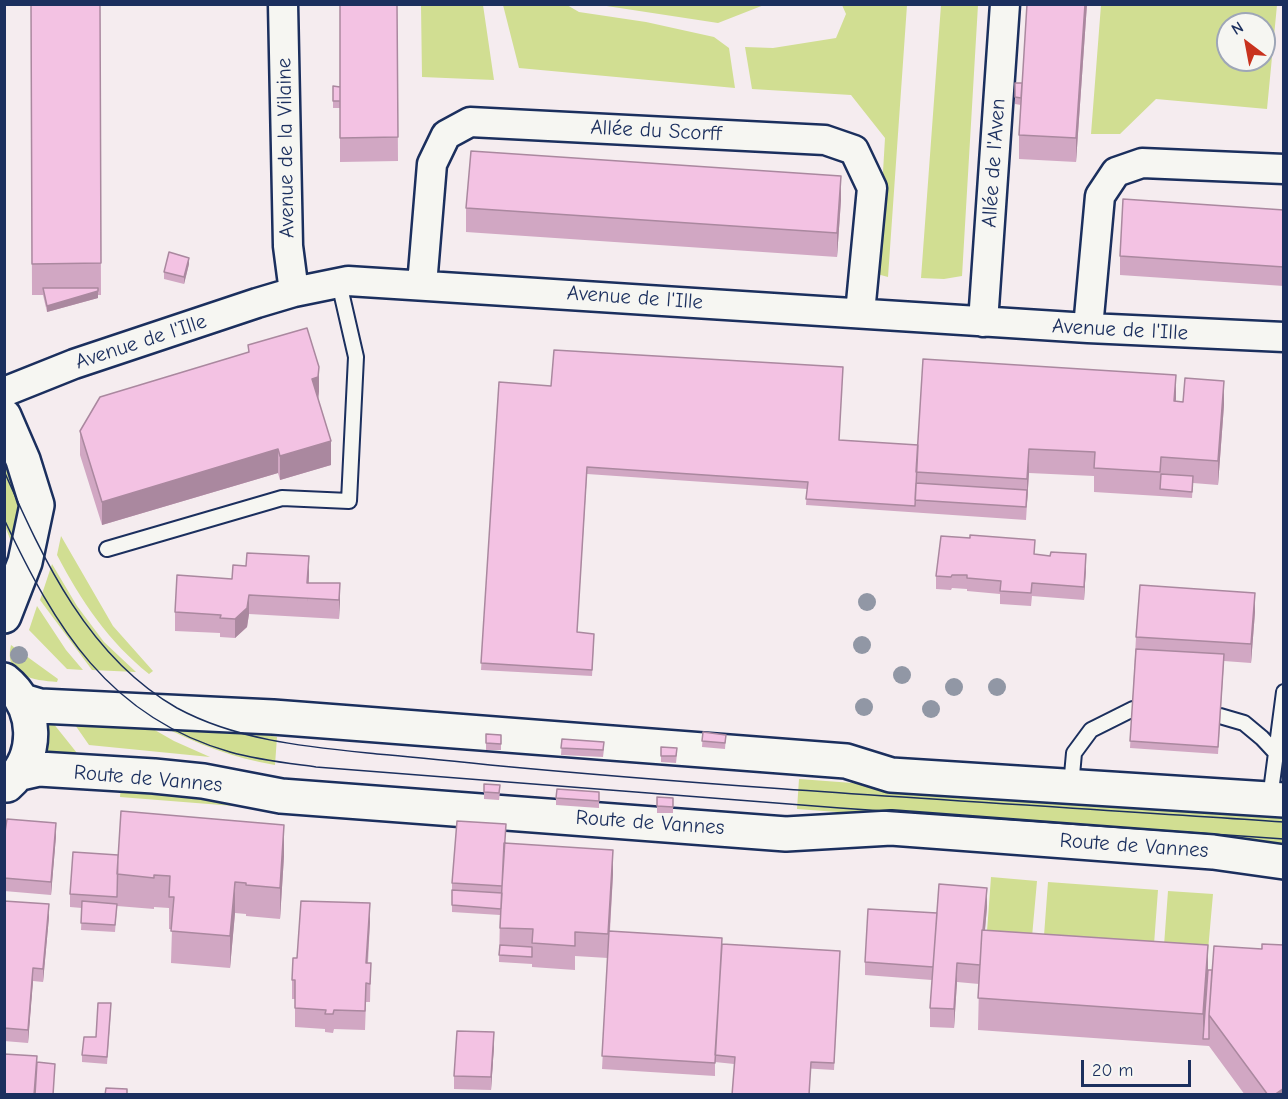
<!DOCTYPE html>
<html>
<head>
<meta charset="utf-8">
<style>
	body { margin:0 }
	#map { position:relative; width:1288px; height:1099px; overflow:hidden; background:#f5ecef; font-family:"Comic Neue",sans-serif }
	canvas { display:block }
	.frame { position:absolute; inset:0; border:6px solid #1b2f5e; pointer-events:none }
	.north { position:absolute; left:1216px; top:12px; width:60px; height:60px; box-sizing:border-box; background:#f6f6f2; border:2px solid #9ea6b7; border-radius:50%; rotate:328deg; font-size:16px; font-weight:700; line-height:24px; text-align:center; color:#1b2f5e }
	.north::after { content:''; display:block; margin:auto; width:21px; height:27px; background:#c8321e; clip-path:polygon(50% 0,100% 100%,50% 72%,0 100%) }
	.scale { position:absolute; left:1081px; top:1060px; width:110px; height:27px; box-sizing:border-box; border:3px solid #1b2f5e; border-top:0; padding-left:8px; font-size:18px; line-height:21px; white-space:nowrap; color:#1b2f5e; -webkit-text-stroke:4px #f6f6f2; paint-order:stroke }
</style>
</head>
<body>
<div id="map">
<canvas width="1288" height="1099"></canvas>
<div class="frame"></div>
<div class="north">N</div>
<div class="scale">20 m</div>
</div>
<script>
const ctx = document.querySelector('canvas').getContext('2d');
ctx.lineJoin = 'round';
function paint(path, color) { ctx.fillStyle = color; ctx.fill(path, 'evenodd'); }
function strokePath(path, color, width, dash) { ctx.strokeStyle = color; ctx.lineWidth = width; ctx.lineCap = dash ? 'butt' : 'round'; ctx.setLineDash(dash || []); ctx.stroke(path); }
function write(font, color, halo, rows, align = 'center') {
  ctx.font = font + ' "Comic Neue",sans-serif'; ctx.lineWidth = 5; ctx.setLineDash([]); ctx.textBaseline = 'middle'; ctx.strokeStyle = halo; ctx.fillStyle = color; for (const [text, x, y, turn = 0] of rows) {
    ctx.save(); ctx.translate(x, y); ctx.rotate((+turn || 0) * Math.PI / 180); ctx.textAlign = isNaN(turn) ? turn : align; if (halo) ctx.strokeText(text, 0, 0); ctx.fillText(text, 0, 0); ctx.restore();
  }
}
paint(new Path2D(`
	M421 5H483L494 80 422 77Z
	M503 5H567L579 12 646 22 714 37 729 48 735 88 519 68Z
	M600 5H764L718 23Z
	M842 5H907L888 277 877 274 885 138 851 95 752 89 745 47 773 48 836 38 846 14Z
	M941 5H978L962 276 944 279 921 278Z
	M1101 5H1277L1267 109 1156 99 1120 134H1091ZM1228 24H1264V60H1228Z
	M4 461 21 500 14 549 5 526Z
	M61 536 113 626 153 671 149 674C109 642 81 601 57 555Z
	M52 564 77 606 104 642 136 672 92 670 40 600Z
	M37 606 66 650 83 670 67 669 29 630Z
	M11 645 58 679 57 682C34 680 3 677 11 645Z
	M43 719 53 723 77 753V758L40 754Z
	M73 722 146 725 174 741 210 757 89 745Z
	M160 725 247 731 277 737 275 765C233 758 197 744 160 725Z
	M799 779 1283 815V845L797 809Z
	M121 785 235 800 234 806 120 797Z
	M991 877 1037 881 1031 948 986 945Z
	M1048 882 1158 890 1153 958 1043 949Z
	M1168 891 1213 894 1207 962 1163 959Z`), '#d1de92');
const service = new Path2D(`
	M107 549 282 498 349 501 356 357 339 283
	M1220 716 1244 723 1262 738 1276 753 1270 799
	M1276 753 1284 692
	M1071 786 1074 753 1091 730 1133 709`);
const minor = new Path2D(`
	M283 4 288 246 294 292
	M422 285 432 164 446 135 470 122 825 140 854 150 872 188 860 313
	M983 322 1005 4
	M1088 328 1100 196 1116 172 1142 163 1284 169
	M4 392 74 364 257 303 294 292 348 281 1088 328 1284 337`);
const tertiary = new Path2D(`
	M4 416 23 460 37 505 25 562 4 616`);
const secondary = new Path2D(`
	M4 680C38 707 40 756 7 785
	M23 701 40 706 273 717 846 761 891 775 1284 800
	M17 774 39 769 154 776 203 781 281 796 786 834 891 828 1213 852 1284 862`);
strokePath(service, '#1b2f5e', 18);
strokePath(minor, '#1b2f5e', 33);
strokePath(tertiary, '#1b2f5e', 38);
strokePath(secondary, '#1b2f5e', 38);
strokePath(service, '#f6f6f2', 14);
strokePath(minor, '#f6f6f2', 28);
strokePath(tertiary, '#f6f6f2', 33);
strokePath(secondary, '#f6f6f2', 33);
strokePath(new Path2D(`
	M4 471C44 561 88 657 177 708 238 741 309 747 377 754 414 757 452 761 490 765 754 790 1019 804 1284 822
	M4 519C55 627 108 717 230 752 258 760 287 763 316 767L840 808 1284 839`), '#1b2f5e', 1.5);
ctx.fillStyle = '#9197a5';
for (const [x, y] of [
	[867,602],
	[862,645],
	[19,655],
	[902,675],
	[954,687],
	[997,687],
	[864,707],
	[931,709]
]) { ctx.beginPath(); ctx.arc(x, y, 9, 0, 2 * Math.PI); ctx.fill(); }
paint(new Path2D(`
	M31 4H100L101 295H98V298L47 312 43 295H32Z
	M397 4 398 161 340 162V108H333V93L340 87Z
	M1087 4 1076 162 1019 159V135L1021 105 1015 104V83H1022Z
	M841 200 837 257 466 232V208Z
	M1284 210V286L1120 275V256Z
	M189 264 184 284 164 279V272Z
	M248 345 319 391 318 399 331 465 280 480 278 473 102 525 80 455V431L248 353Z
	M499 382 839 440 918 445 1176 401 1224 405 1218 485 1193 483 1192 498 1094 492V476L1029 473 1026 520 806 505 807 489 587 474 577 632 594 640 592 676 481 670Z
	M1035 555 1086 567 1084 600 1032 596 1031 606 1000 604V594L967 591V589L952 588 951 590 936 589V576Z
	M309 575V583H340L339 619 249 614 247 627 235 638 220 637V633L175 631V612L232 579Z
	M1255 612 1251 663 1224 661 1218 754 1130 748 1136 637Z
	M703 732 726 735 725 749 702 747Z
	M486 734 501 735V750H486Z
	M562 739 604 749 603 757 561 755Z
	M661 747 677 754 676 763 661 762Z
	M484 792H500L499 800 484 799Z
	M657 797 673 798V813H657Z
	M556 798 599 799V808L556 805Z
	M56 836 51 895 4 891V839Z
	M118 855 284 856 280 919 246 916V914L235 913 230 968 171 963 172 929H169V908L154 907V909L117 906 115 932 81 930 82 908 70 907V894Z
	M613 874 610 931 722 944 840 951 834 1070 734 1064 715 1062V1061V1076L602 1069 608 958 575 956V970L532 967V961V964L499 962 500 915 452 912V883Z
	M4 901 49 917 43 982 33 981 28 1043 4 1041Z
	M987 907 985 930 1208 970 1284 1095H1245L1209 1046 978 1030 979 984 957 982 954 1028 930 1027V1008L932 980 865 975V962L937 913Z
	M370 922 368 963H371L370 1002H366L365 1030 334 1029 333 1033 325 1032V1029L295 1027V999H292V980L297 958Z
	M111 1009 107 1064 82 1062V1055L96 1037Z
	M494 1046 491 1090 454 1089V1076Z`), '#d1a7c3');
paint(new Path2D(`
	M1085 4H1087L1076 162V138Z
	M841 176V200L837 257V233Z
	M189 258V264L184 284V277Z
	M98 291V298L47 312V306Z
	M319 367V391L318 401 312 379Z
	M1176 375V399L1174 425V401Z
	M1224 381V405L1218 485V461Z
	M331 441V465L280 480V456Z
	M278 449V473L102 525V502Z
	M1029 449V473L1027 503V479Z
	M1086 554V567L1084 600V587Z
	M309 556V575L307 602V583Z
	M340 583V602L339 619V600Z
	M1255 593V612L1251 663V644Z
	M249 595V614L247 627 235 638V619Z
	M56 823V836L51 895V882Z
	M284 825V856L280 919V888Z
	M613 850V874L608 958V934Z
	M235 882V913L230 968V936Z
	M987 888V907L980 984V965Z
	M370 903V922L366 982V963Z
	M49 904V917L43 982V969Z
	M1208 945V976L1203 1039V1014Z
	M957 963V982L954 1028V1009Z
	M33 968V981L28 1043V1030Z
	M494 1032V1046L491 1090V1077Z
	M1284 1088V1095H1274Z`), '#aa889f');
const building = new Path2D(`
	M31 4H100L101 263 32 264Z
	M340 4H397L398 137 340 138Z
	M1027 4H1085L1076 138 1019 135Z
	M1015 83H1022L1021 98 1015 97Z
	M333 86 340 87V101H333Z
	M471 151 841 176 837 233 466 208Z
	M1123 199 1284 210V267L1120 256Z
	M169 252 189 258 184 277 164 272Z
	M43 288H98V291L47 306Z
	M307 328 319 367 318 377 312 379 331 441 280 456 278 449 102 502 80 431 100 397 249 352 248 345Z
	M554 350 843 367 839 440 918 445 915 506 806 499 808 482 587 467 577 632 594 634 592 670 481 663 499 382 551 386Z
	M923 359 1176 375 1174 401 1183 402 1185 378 1224 381 1218 461 1161 457 1160 472 1094 468 1095 452 1029 449 1027 479 916 472Z
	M1161 474 1193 476 1192 492 1160 489Z
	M916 483 1027 490 1026 507 915 500Z
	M970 535 1035 540 1034 554 1050 556 1051 552 1086 554 1084 587 1032 583 1031 593 1000 591 1001 581 967 578V575H952L951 577 936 576 941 536 970 538Z
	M247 553 309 556 307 583H340L339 600 249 595 247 608 235 619 220 618 221 615 175 612 177 575 232 579 233 565 246 566Z
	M1140 585 1255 593 1251 644 1136 637Z
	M1136 649 1224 654 1218 747 1130 741Z
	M703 732 726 735 725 743 702 741Z
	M486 734 501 735V744L486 743Z
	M562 739 604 742 603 750 561 748Z
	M661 747 677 748 676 756H661Z
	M484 784 500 785 499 793 484 792Z
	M557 789 599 792V801L556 798Z
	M657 797 673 798V807L657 806Z
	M121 811 284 825 280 888 246 885V883L235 882 230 936 171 931 174 897H169L170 876 154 875V878L117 874Z
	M7 819 56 823 51 882 4 878V839Z
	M457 821 506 824 502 886 452 883Z
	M504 843 613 850 608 934 575 932V946L532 943 533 929 500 928Z
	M73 852 118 855 117 897 70 894Z
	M939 884 987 888 983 930H982L980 965 957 963 954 1009 930 1008Z
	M452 890 502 893 501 909 452 905Z
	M4 901 49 904 43 969 33 968 28 1030 4 1028Z
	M82 901 117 904 115 925 81 923Z
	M301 901 370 903 366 963H371L370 984 366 983 365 1011 334 1010 333 1014H325L326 1010 295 1008V980H292L293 958H297Z
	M868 909 937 913 933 967 865 962Z
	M982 930 1208 945 1203 1014 978 998Z
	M609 931 722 938 715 1063 602 1056Z
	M722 944 840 951 834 1063 811 1062 809 1095H732L735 1057 715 1055Z
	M1262 944 1284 945V1088L1274 1095H1268L1209 1015 1214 946 1262 949Z
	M500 945 532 947V957L499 955Z
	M1208 970H1212L1209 1015V1039H1203Z
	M98 1003H111L107 1057 82 1055 84 1037H96Z
	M457 1031 494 1032 491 1077 454 1076Z
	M4 1054 37 1056 34 1095H4Z
	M37 1062 55 1064 53 1095H35Z
	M106 1088 127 1089V1095H105Z`);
paint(building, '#f3c2e3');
strokePath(building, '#aa889f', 1.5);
write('21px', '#1b2f5e', '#f6f6f2', [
	["Allée du Scorff",656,131,3],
	["Avenue de la Vilaine",286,148,-91],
	["Allée de l'Aven",994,163,-86],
	["Avenue de l'Ille",635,298,4],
	["Avenue de l'Ille",1120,330,3],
	["Avenue de l'Ille",141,342,-18],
	["Route de Vannes",148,779,5],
	["Route de Vannes",650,823,4],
	["Route de Vannes",1134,846,4]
]);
</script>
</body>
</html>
